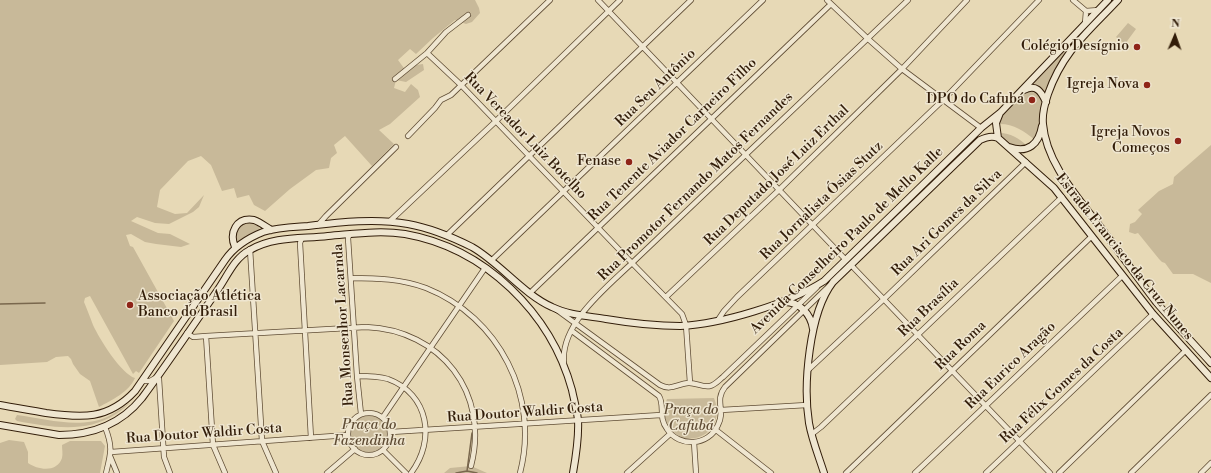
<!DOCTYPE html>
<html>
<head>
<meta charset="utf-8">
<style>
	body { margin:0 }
	#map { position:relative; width:1211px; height:473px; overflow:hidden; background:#e7d9b6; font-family:"Libre Bodoni",serif }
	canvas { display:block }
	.north { position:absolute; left:1155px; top:16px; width:40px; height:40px; -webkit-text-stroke:3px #efe6d0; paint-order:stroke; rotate:2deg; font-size:11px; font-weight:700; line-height:16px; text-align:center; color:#321d09 }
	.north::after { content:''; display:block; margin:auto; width:14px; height:18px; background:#321d09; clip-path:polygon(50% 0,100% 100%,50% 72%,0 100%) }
</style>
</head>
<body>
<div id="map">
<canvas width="1211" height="473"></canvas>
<div class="north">N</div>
</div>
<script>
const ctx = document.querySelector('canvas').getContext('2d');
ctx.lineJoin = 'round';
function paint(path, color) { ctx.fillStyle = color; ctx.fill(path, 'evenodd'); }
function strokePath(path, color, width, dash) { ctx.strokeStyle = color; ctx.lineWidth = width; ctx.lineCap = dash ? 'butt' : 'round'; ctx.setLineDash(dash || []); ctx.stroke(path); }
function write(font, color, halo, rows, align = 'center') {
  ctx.font = font + ' "Libre Bodoni",serif'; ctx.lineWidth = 3; ctx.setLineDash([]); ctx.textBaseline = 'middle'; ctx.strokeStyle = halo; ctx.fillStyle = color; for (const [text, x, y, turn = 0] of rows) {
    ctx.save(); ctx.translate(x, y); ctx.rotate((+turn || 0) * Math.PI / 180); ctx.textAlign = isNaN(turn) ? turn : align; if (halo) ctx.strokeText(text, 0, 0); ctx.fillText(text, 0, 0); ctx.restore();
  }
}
paint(new Path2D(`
	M0 0H475L479 8 480 13 472 22 466 24 455 20 433 38 416 54 410 49 398 60 406 71 416 65 423 64 424 70 406 82 396 80 394 88 405 92 411 84 418 90 420 97 390 124 379 130 394 144 372 166 345 136 334 145 337 153 331 158 329 168 316 170 290 189 265 211 254 205 249 195 237 198 234 188 222 191 211 165 201 156 188 161 160 190 157 207 175 214 187 213 204 195 199 207 193 212 169 224 155 223 137 217 131 221 158 233 170 234 190 244 181 247 156 244 145 242 131 234 126 235 130 246 133 247 174 321 139 373 136 371 133 374 90 296 85 298 84 302C87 309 90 317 93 325 99 338 121 374 135 378 129 392 112 400 99 407L90 381 80 374 73 364 71 359 68 356 56 357 47 362 0 365Z
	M1128 23 1136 29 1125 44 1116 37Z
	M1074 39 1052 75 1045 92 1039 87 1030 84Z
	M1029 90 1036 91 1042 99 1038 132 1035 140C1024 131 1014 124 1000 124 1001 113 1019 95 1029 90Z
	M1000 133C1010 133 1019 138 1026 145 1015 149 1005 143 1000 133Z
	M1211 145V283L1193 274H1173L1165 263 1162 262 1159 259 1138 233 1135 234 1129 232 1130 224 1135 222 1142 214 1138 210 1159 191 1173 184 1174 177Z
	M245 223 256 224 260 229 259 231 237 243C233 234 237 227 245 223Z
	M714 398C729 435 682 454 667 423 663 415 664 407 667 399Z
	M131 402C126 406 121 411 116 414 85 434 51 427 17 421L15 419 17 415C46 419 79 429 107 417 115 413 123 407 131 402Z
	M351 434a18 18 0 1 1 36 0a18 18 0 1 1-36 0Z
	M9 440 24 442 28 452V463C38 470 57 473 62 458 63 454 62 449 62 445L70 441H101L105 446 100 473H0V443Z
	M471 466 487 473H444L450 468Z`), '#c8b999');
strokePath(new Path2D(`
	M0 304 45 303
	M467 471 472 433
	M456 473 467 471 477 473`), '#79674d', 1.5);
const minor = new Path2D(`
	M598 0 845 259
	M827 0 867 38 902 69 981 128
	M1073 0 1086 11
	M1085 24 1086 11 1099 10
	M427 53 461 85 632 263 682 314 686 325 690 383
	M395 79 427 53 446 32 468 15
	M408 136 435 108 441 100 451 95 550 0
	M390 221 496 121 620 0
	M318 225 326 216 396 147
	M350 234 348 238 357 376 361 414
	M447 235 691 0
	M302 238 300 243 311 438
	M250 249 262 441 276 473
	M492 260 763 0
	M851 265 1050 473
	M351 278C377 278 402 279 426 288 499 317 540 397 520 473
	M530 293 831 4
	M666 297 779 190 902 69 967 0
	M557 310 660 385C671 391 677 384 688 383 695 382 703 388 710 386 715 385 719 380 723 377L817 287
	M718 320 724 311 737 297 944 99 1039 0
	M572 331 659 396C665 406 658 417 667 429 679 448 709 446 718 425 726 410 714 401 725 387L829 286
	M187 333 193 337 206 336 366 327C441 330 490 393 471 466
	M206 336 213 445 225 473
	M564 363C560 324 606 288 632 263L908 0
	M808 370 884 299 1026 162
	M357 376C368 376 378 376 388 379 429 394 436 440 411 473
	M142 381H150L157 377 159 379 164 457 170 473
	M721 410 807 405
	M348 434a21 21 0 1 1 42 0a21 21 0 1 1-42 0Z
	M383 417 485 268
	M105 427C113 447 111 453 106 473
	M716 430 771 473
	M391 432 661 415
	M812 434 821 427 1062 197
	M694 442 696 473
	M383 450 406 473
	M111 452 348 435
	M110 456 117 473
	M327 473 355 449
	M627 473 670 434
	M846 473 1092 236
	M915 473 1122 276
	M986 473 1153 314
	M1059 473 1185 351
	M1131 473 1211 395
	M1201 473 1211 463`);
const secondary = new Path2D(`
	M1118 0C1088 32 1063 51 1048 94 1045 103 1042 115 1043 124 1046 162 1076 195 1098 224 1118 250 1136 276 1156 302 1174 323 1193 343 1211 363
	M1024 90C1036 84 1041 91 1046 102
	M998 138 996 123 1000 113
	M1009 147C1028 154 1039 144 1042 126
	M235 247C229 233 236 217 254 220 260 222 266 227 271 230
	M783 302C799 301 811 314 813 329
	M0 405C15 408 31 410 46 413 82 418 108 420 135 391L225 260C234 247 248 238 263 232 278 227 293 227 308 226 341 222 376 218 408 224 430 228 452 237 472 247 500 263 523 294 552 307 568 315 588 316 606 319 630 323 655 326 680 326 722 324 788 304 824 281L981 128 1001 112 1108 0
	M0 425 59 435C93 435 121 424 142 398 168 363 192 327 217 291 227 277 234 258 250 250 274 236 302 239 328 236 354 234 379 230 405 234 485 248 551 313 572 390 574 400 577 410 578 420 579 437 576 456 573 473
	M824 473C819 457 812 440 809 423 803 385 809 313 833 282L980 140C986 137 992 135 998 138L1054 188 1153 314 1211 378`);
strokePath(minor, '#5f4c34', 6);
strokePath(secondary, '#321d09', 8);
strokePath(minor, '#efe6d0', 4.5);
strokePath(secondary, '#efe6d0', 6);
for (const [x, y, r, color] of [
	[1137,47,4,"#8f2418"],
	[1147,85,4,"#8f2418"],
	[1032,100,4,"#8f2418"],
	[1178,141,4,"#8f2418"],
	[629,162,4,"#8f2418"],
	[130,305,4,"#8f2418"]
]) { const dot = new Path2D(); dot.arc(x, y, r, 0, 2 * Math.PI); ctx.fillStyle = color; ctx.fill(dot); strokePath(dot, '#efe6d0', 1.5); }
write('14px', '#321d09', '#efe6d0', [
	["Colégio Desígnio",1129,47],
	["Igreja Nova",1139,85],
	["DPO do Cafubá",1024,100],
	["Igreja Novos",1170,133],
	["Começos",1170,149],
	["Fenase",621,162],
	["Associação Atlética",138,297,"left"],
	["Banco do Brasil",138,313,"left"]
], 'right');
write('14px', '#321d09', '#efe6d0', [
	["Rua Seu Antônio",656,88,-44],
	["Rua Vereador Luiz Botelho",525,136,46],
	["Rua Tenente Aviador Carneiro Filho",673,140,-44],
	["Rua Deputado José Luiz Erthal",777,176,-44],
	["Rua Promotor Fernando Matos Fernandes",696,187,-44],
	["Rua Jornalista Ósias Stutz",822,201,-44],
	["Rua Ari Gomes da Silva",947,223,-44],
	["Avenida Conselheiro Paulo de Mello Kalle",847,241,-44],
	["Estrada Francisco da Cruz Nunes",1124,257,51],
	["Rua Brasília",929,308,-44],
	["Rua Monsenhor Lacarnda",344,325,-94],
	["Rua Roma",961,346,-44],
	["Rua Eurico Aragão",1011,366,-44],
	["Rua Félix Gomes da Costa",1062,386,-43],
	["Rua Doutor Waldir Costa",525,413,-4],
	["Rua Doutor Waldir Costa",204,434,-4]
]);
write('italic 14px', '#5f4c34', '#efe6d0', [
	["Praça do",691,411],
	["Cafubá",691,427],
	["Praça do",369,426],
	["Fazendinha",369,442]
]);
</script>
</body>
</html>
